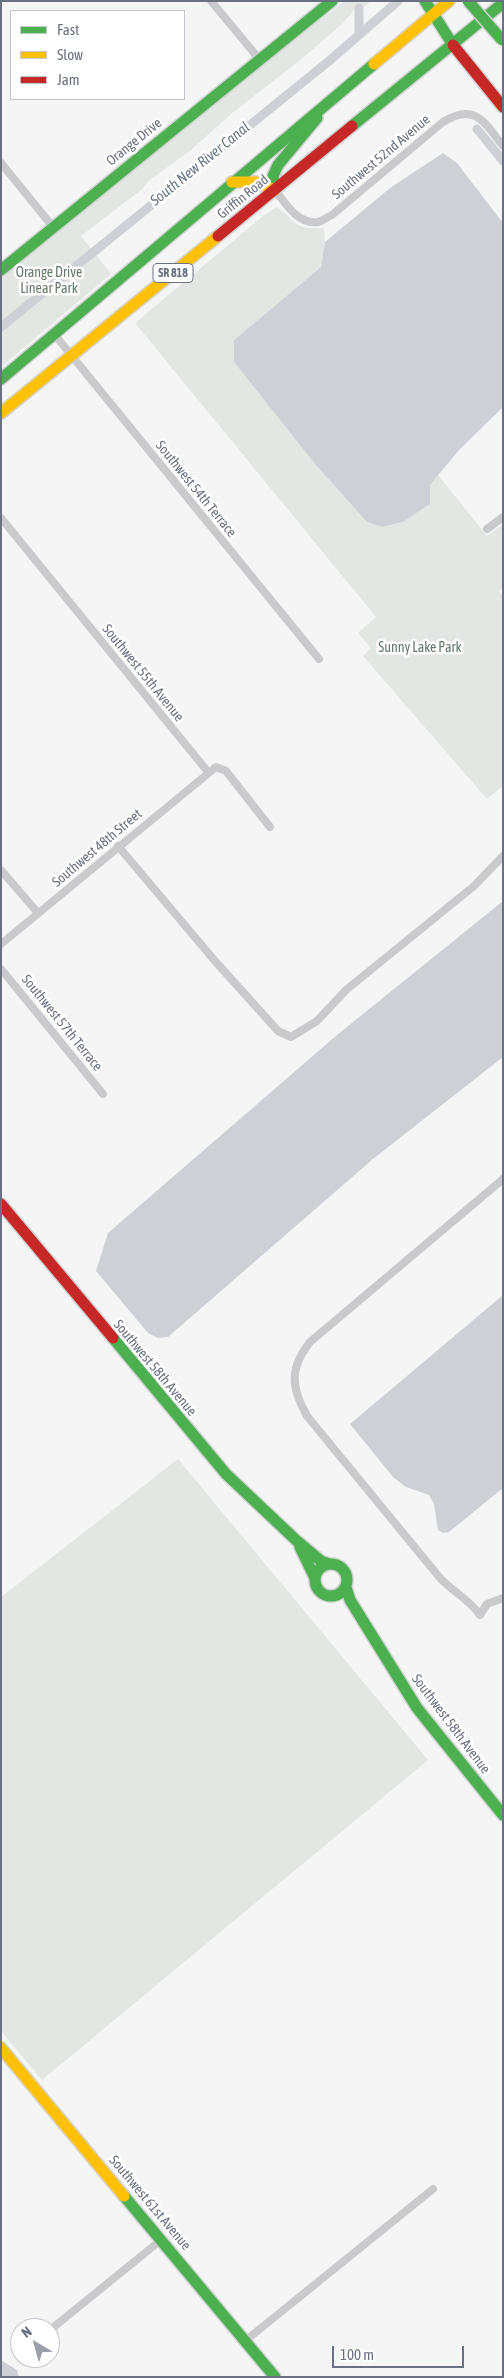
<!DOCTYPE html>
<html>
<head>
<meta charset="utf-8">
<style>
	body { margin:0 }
	#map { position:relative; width:504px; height:2378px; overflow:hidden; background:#f5f5f5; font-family:"Asap Condensed",sans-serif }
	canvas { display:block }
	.frame { position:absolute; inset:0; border:2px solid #6a7181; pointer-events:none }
	.legend { position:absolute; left:10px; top:10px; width:175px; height:90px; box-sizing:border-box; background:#fff; border:1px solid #c3c6cd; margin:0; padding:6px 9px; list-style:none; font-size:15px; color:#6a7181 }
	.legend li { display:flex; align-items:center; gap:10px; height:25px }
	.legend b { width:25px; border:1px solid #c3c6cd }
	.north { position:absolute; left:10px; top:2318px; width:50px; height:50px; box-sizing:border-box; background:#fff; border:1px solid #c3c6cd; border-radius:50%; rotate:322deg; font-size:14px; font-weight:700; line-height:20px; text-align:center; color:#6a7181 }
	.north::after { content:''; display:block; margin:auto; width:18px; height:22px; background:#9b9faa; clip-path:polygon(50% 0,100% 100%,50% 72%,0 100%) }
	.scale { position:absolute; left:332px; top:2346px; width:132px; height:22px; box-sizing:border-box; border:2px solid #6a7181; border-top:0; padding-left:6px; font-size:15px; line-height:18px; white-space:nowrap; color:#6a7181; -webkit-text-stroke:4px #fff; paint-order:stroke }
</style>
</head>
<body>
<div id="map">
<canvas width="504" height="2378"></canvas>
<div class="frame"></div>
<ul class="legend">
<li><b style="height:6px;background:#4caf50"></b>Fast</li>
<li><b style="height:6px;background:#ffc107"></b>Slow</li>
<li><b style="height:6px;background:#c62828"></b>Jam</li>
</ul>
<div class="north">N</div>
<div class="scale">100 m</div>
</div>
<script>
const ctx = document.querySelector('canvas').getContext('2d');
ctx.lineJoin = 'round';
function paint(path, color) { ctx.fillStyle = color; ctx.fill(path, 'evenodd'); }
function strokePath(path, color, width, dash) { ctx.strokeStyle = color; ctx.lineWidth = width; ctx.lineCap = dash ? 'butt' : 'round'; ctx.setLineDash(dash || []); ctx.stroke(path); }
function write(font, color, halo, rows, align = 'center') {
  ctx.font = font + ' "Asap Condensed",sans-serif'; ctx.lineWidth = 5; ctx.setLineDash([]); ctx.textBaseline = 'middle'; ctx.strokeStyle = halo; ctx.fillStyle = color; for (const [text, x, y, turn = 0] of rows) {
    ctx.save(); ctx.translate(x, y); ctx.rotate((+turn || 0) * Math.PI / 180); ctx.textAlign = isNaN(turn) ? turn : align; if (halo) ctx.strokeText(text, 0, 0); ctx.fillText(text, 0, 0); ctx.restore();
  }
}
paint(new Path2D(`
	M345 1H371L363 8H356L343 23 304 57 231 114 191 150 151 179 141 190 81 236 111 274 1 367V275L258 68Z
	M277 207C298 222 292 230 324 228L325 242 321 267 234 340V362L315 464 367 522 382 527 403 522 430 504 429 486 438 475 487 536 503 524V587L499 591 503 596V786L487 799 363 656 371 648 358 633 376 617 135 323 264 215Z
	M178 1459 428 1760 42 2080 1 2031V1597Z`), '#e3e7e3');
paint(new Path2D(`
	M443 153 457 163 503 223V407L459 450 430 485V504L403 522 382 527 367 522 315 464 234 362V340L321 267 325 242 390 188Z
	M503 901V1057L373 1159 168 1337 158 1338 148 1333 96 1271 108 1233 337 1035Z
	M503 1295V1488L449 1532 443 1533 438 1530 434 1504 429 1495 406 1487 393 1477 350 1424Z
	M1 2360 17 2370 19 2377H1Z`), '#cdd1d6');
strokePath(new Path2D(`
	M359 35V8
	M477 129 503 161
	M1 327 329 61 398 1`), '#cdd1d6', 9);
const fast = new Path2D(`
	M425 1 453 45
	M352 126 503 3
	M275 190 273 176 278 165 317 118
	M1 270 332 1
	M1 379 374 64
	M113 1338 226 1474 297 1541 321 1561 329 1564
	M300 1547 315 1578
	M315 1580a16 16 0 1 1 32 0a16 16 0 1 1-32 0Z
	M346 1587 350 1600 417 1708 503 1815
	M124 2196 275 2377`);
const slow = new Path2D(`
	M374 64 449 1
	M232 182H256L275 190
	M1 413 218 236
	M1 2048 124 2196`);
const jam = new Path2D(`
	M453 45 503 107
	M218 236 352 126
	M1 1204 113 1338`);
strokePath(fast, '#d2d3d3', 14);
strokePath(slow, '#d2d3d3', 14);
strokePath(jam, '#d2d3d3', 14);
strokePath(new Path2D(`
	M211 1 260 60
	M1 163 53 227
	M275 190C285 203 298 225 318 222 322 221 328 217 332 215L443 122C475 102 484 122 503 146
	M54 334 319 659
	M1 518 208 772
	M487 529 503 517
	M118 846 215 961 278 1031 291 1037 317 1021 346 990 474 886 503 856
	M1 870 38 913
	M1 944 216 767 226 771 270 827
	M1 969 103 1094
	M503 1179 310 1342C289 1369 291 1387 307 1416L440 1578C453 1592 469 1599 480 1615L487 1604 503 1598
	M50 2330 161 2240
	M245 2341 433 2189`), '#cacacc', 8);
strokePath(fast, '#4caf50', 11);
strokePath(slow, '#ffc107', 11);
strokePath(jam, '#c62828', 11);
const fastBridge = new Path2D(`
	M468 1 502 40`);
strokePath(fastBridge, '#d2d2d3', 14, []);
strokePath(fastBridge, '#4caf50', 11);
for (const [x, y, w] of [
	[173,273,40]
]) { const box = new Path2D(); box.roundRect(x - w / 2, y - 9.5, w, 19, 4); ctx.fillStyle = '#fff'; ctx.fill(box); strokePath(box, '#6a7181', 1); }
write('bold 12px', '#6a7181', null, [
	["SR 818",173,273]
]);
write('14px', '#6a7181', '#fff', [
	["Orange Drive",134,142,-39],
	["Southwest 52nd Avenue",381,157,-40],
	["Griffin Road",243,197,-39],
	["Southwest 54th Terrace",196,489,51],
	["Southwest 55th Avenue",143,673,51],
	["Southwest 48th Street",97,848,-40],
	["Southwest 57th Terrace",62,1023,51],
	["Southwest 58th Avenue",155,1368,50],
	["Southwest 58th Avenue",451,1724,53],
	["Southwest 61st Avenue",150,2203,50]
]);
write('14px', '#677968', '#fff', [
	["Orange Drive",49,273],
	["Linear Park",49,289],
	["Sunny Lake Park",420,648]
]);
write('italic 15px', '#6a7784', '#fff', [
	["South New River Canal",200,164,-39]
]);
</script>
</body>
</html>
